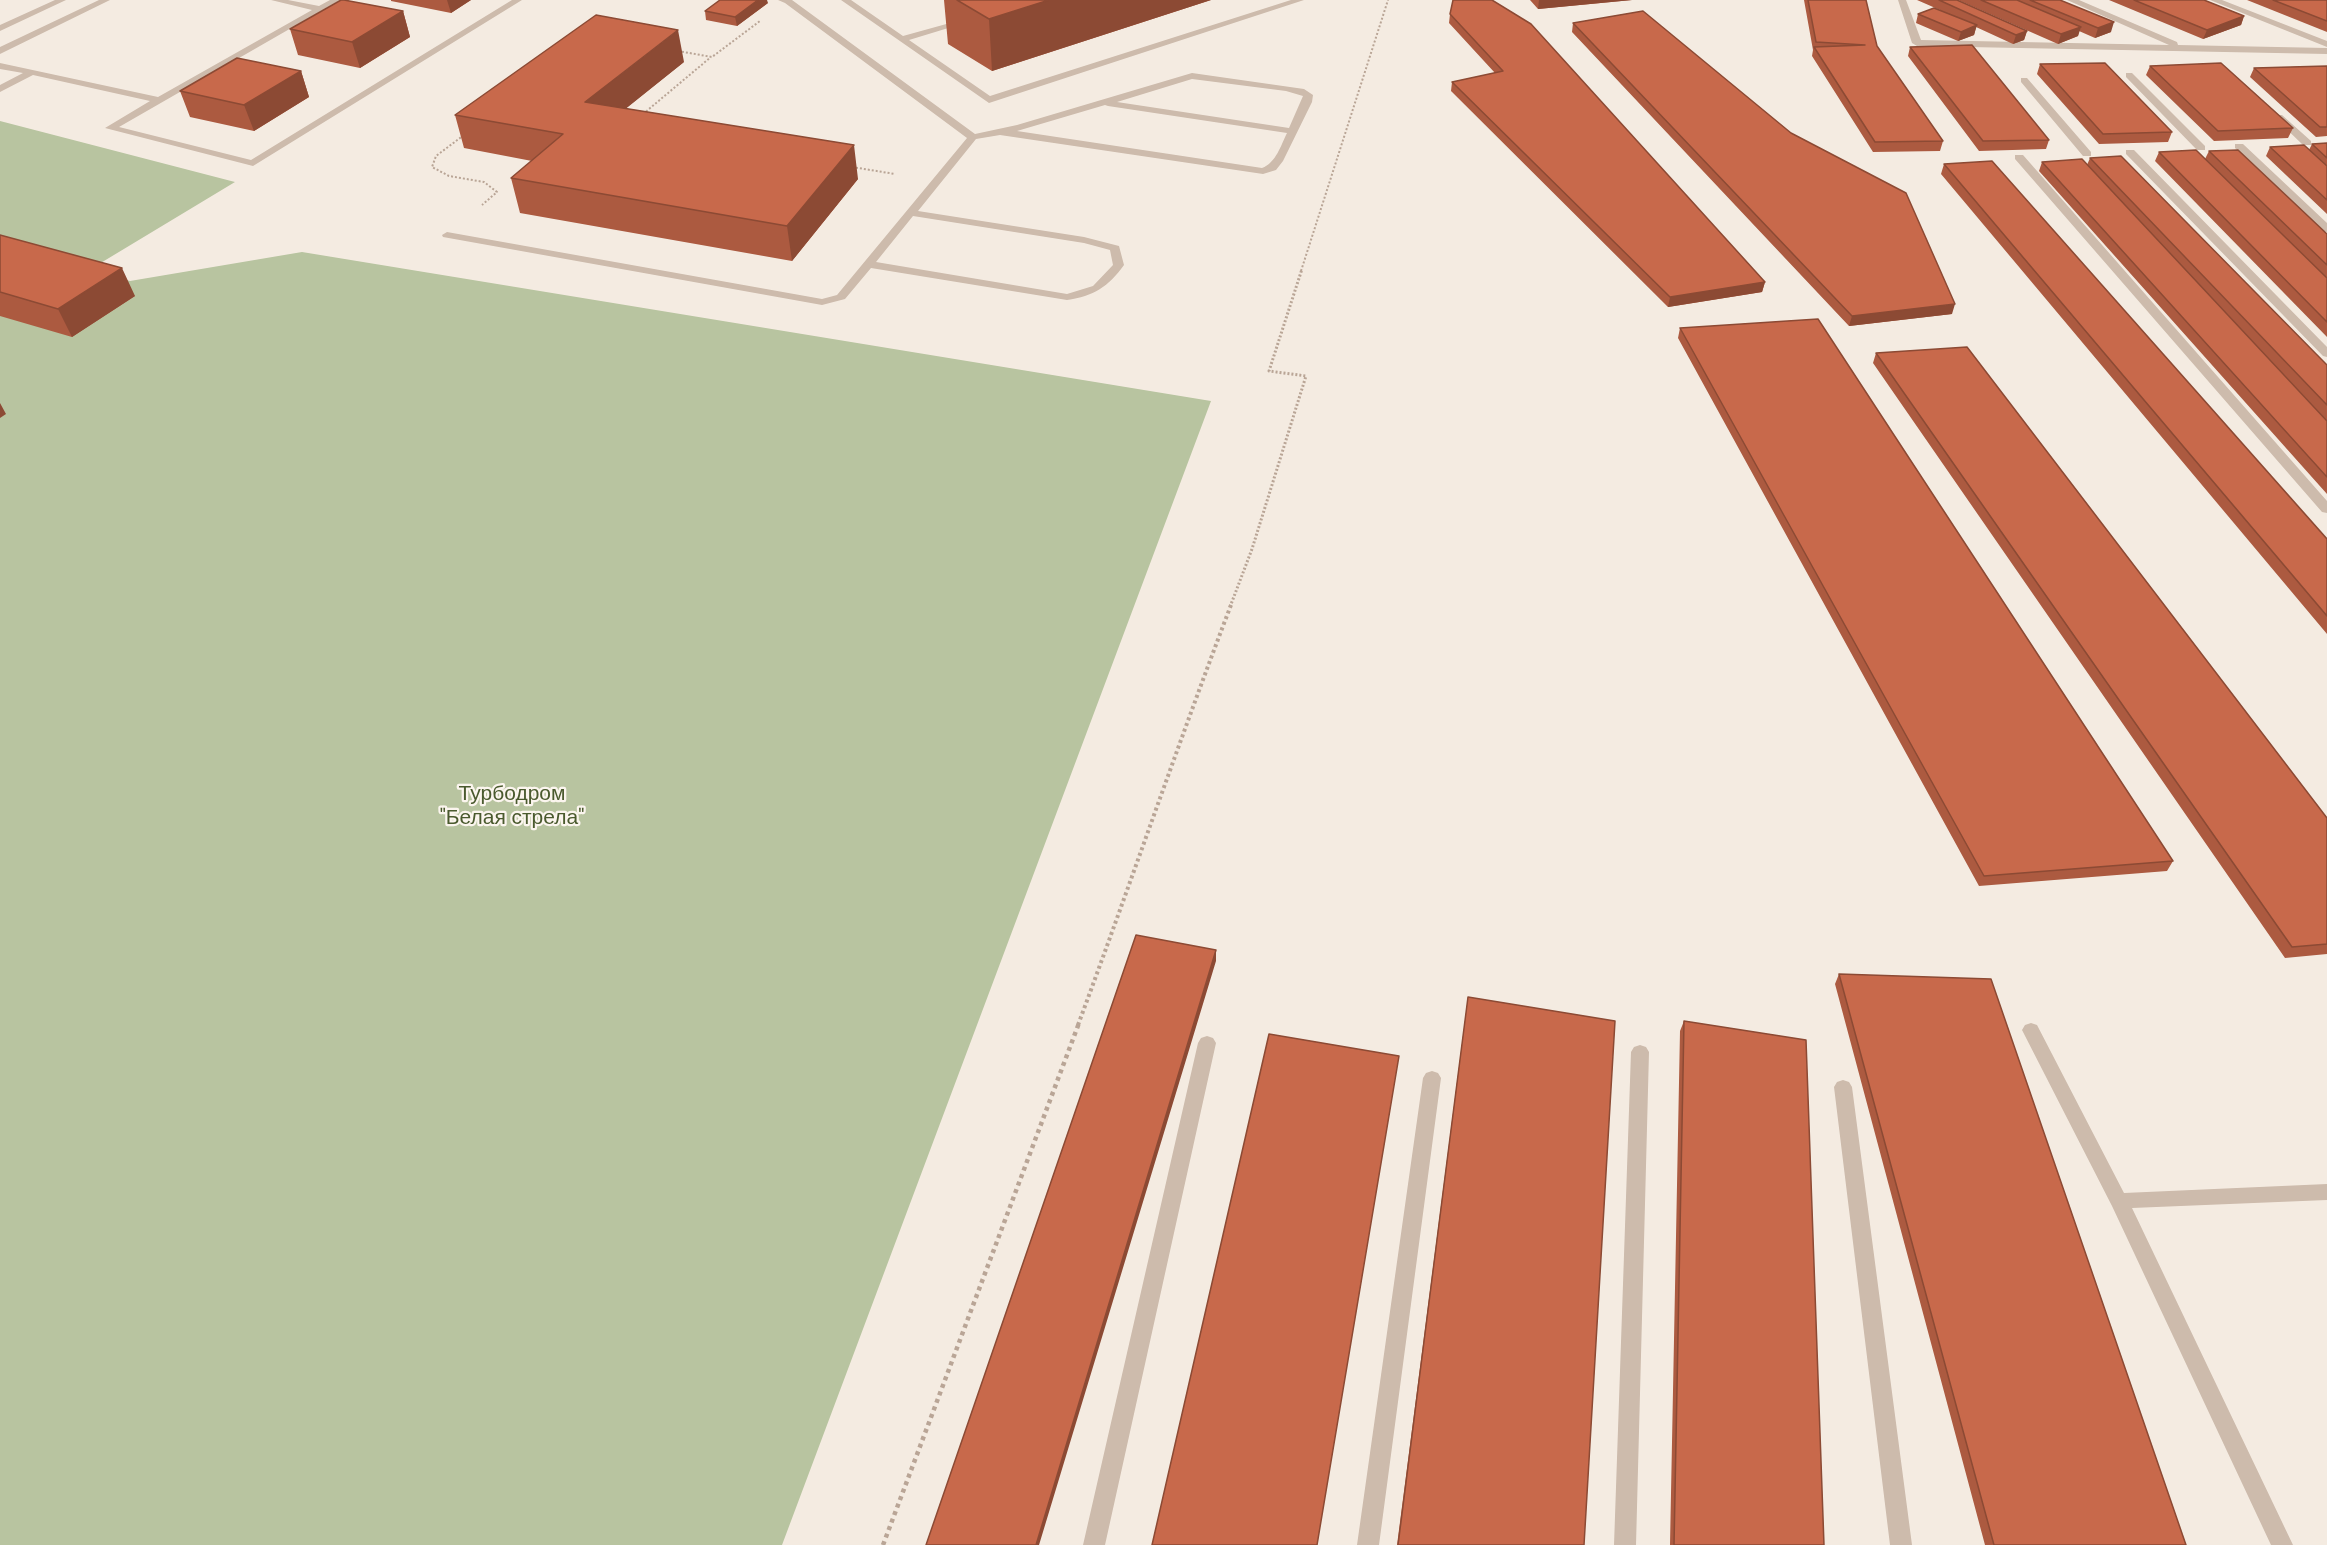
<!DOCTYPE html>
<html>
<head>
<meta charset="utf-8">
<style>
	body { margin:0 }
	canvas { display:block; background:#f4ebe1 }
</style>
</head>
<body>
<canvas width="2327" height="1545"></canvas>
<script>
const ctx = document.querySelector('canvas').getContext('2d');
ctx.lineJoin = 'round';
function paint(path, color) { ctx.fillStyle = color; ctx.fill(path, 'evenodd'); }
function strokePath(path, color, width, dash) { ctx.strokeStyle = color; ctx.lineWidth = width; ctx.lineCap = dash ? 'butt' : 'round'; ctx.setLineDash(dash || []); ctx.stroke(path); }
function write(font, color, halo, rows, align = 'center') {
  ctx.font = font + ' "DM Sans",sans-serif'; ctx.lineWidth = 4.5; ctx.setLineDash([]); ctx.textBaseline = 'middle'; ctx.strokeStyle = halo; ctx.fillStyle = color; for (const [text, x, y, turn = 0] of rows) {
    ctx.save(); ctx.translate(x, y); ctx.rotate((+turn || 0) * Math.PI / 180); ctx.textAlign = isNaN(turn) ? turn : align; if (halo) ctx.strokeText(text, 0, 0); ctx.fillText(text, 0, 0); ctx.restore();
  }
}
paint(new Path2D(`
	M0 121 235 182 99 264 0 236Z
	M0 244 130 281 302 252 1211 401 782 1545H0Z`), '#b8c4a0');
strokePath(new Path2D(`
	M678 51 712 57 760 21
	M643 114 711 57
	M464 135 436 156 432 167 449 176 484 182 497 192 482 205
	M852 167 895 174
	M1301 271 1388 0`), '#b9a596', 2, [2, 2]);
strokePath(new Path2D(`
	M1230 607 1252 549 1306 376 1269 371 1302 269`), '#b9a596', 3, [2, 2]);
strokePath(new Path2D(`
	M1078 1025C1130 885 1178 744 1231 605`), '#b9a596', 4, [3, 3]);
strokePath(new Path2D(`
	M883 1545 1079 1023`), '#b9a596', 4.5, [4, 4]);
paint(new Path2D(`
	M55 0H66L0 31V25Z
	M99 0H110L0 54V47Z
	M271 0H288L319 6 330 0H340L119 127 251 160 512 0H522L253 166 105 128 150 101 33 75 0 92V85L23 73 0 69V63L158 97 312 10Z
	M778 0H792L975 134 1017 125 1192 73 1304 89 1313 95 1312 102 1283 161 1276 170 1263 174 1000 135 976 139 918 211 1084 237 1119 246 1124 265C1108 287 1094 296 1067 300L871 268 845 299 822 305 443 237 442 235 447 232 822 299 837 295 967 138 785 3ZM1192 79 1286 91 1303 96 1289 128 1117 102ZM1105 105 1108 106 1287 133C1281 145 1276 163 1262 168L1017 131ZM913 216 1084 243 1110 250 1113 265 1093 286 1067 294 876 262Z
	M841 0H851L903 36 968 18V22L909 40 990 96 1291 0H1304L989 103Z
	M1898 0H1906L1921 40 2169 45 2067 0H2079L2177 42 2178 45 2327 48V54L1917 46 1912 43Z
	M2210 0H2222L2327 41V47Z
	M2126 73H2132L2205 146V150H2197L2126 77Z
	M2021 78H2027L2091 152V156H2083L2021 82Z
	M2276 115H2282L2311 141V145H2303L2276 119Z
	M2235 144H2243L2327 223V232L2323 231 2235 148Z
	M2126 150H2134L2327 347V357L2323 356 2126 154Z
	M2015 155H2023L2327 501V513L2322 512 2015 159Z
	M2031 1023 2037 1025 2124 1193 2327 1184V1200L2132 1208 2293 1545H2271L2112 1206 2022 1030 2025 1025Z
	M1207 1036 1213 1038 1216 1043 1105 1545H1083L1198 1043 1201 1038Z
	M1640 1045 1646 1047 1649 1052 1636 1545H1614L1631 1052 1634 1047Z
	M1432 1071 1438 1073 1441 1078 1379 1545H1357L1423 1078 1426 1073Z
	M1843 1080 1849 1082 1852 1087 1912 1545H1890L1834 1087 1837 1082Z`), '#cdbbac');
paint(new Path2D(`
	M391 0H471L451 13 391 1Z
	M944 0H1211L992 71 948 44Z
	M1530 0H1632L1538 9Z
	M1804 0H1866L1877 46 1943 141 1940 151 1873 152 1812 56 1813 50Z
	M1917 0H1957L2027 31 2024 40 2013 44 1976 27 1974 35 1958 41 1916 23 1918 14 1940 10Z
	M1958 0H2060L2111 32 2095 38 2079 31 2078 36 2058 44Z
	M2109 0H2204L2244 16 2241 25 2203 39Z
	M2247 0H2327V32Z
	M768 3 737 26 706 20 705 11Z
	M403 11 410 37 360 68 298 55 290 29Z
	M1450 14 1765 282 1762 292 1668 307 1451 91 1452 82 1495 73 1449 23Z
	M1573 23 1952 314 1849 326 1572 32Z
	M1910 47 2049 140 2046 149 1979 151 1908 56Z
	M684 62 626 108 858 179 792 261 520 213 511 178 532 161 464 148 455 115Z
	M2040 64 2172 132 2168 142 2099 144 2037 74Z
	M2150 66 2293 128 2288 138 2214 141 2146 75Z
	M2327 66V136L2316 137 2250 77 2254 68Z
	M301 71 309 97 254 131 190 117 180 91Z
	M2327 143V214L2266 156 2270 147 2309 150 2312 144Z
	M2209 151 2327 234V337L2155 161 2159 152 2205 159Z
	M2090 158 2327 365V494L2039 171 2042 162 2087 165Z
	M1944 164 2327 539V634L1941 174Z
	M0 235 135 296 72 337 0 316Z
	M1680 328 2173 861 2167 871 1979 886 1678 338Z
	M1876 353 2327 818V954L2285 958 1873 363Z
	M1839 974 2186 1545H1985L1835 984Z
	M1468 997 1584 1545H1397Z
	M1684 1021 1824 1545H1670L1680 1031Z`), '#ac5a40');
paint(new Path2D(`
	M447 0H471L451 13Z
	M758 0H767L768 3 737 26 735 17Z
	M1049 0H1211L992 71 989 19Z
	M1539 0H1632L1538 9Z
	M403 11 410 37 360 68 352 42Z
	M2244 16 2241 25 2203 39 2207 30Z
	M2114 22 2111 32 2095 38 2098 28Z
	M1977 25 1974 35 1958 41 1961 32Z
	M2081 27 2078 36 2058 44 2061 34Z
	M678 30 684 62 593 135 585 102Z
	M2027 31 2024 40 2013 44 2016 35Z
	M301 71 309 97 254 131 244 105Z
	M854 145 858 179 792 261 787 226Z
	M122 268 135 296 72 337 58 309Z
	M1765 282 1762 292 1668 307 1670 297Z
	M1955 304 1952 314 1849 326 1852 316Z
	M0 403 6 414 0 418Z
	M1216 950V961L1039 1545H1036Z`), '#8c4a34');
const building = new Path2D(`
	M341 0H344L403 11 352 42 290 29Z
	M720 0H758L735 17 705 11Z
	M957 0H1049L989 19Z
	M1453 0H1492L1531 24 1765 282 1670 297 1452 82 1503 71 1450 14Z
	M1808 0H1866L1877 46 1943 141 1875 142 1814 47 1865 45 1816 42Z
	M1939 0H1957L2027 31 2016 35Z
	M1981 0H2017L2081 27 2061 34Z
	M2030 0H2060L2114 22 2098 28Z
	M2134 0H2204L2244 16 2207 30Z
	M2273 0H2327V21Z
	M1934 8 1977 25 1961 32 1918 14Z
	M1643 11 1791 133 1906 193 1955 304 1852 316 1573 23Z
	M596 15 678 30 585 102 854 145 787 226 511 178 563 134 455 115Z
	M1972 45 2049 140 1983 141 1910 47Z
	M237 58 301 71 244 105 180 91Z
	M2105 63 2172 132 2103 134 2040 64Z
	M2221 63 2293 128 2218 131 2150 66Z
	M2327 66V127H2320L2254 68Z
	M2327 143V158L2312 144Z
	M2304 145 2327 166V200L2270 147Z
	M2196 150 2327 278V322L2159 152Z
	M2238 150 2327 234V265L2209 151Z
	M2121 156 2327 365V405L2090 158Z
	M2082 159 2327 421V477L2042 162Z
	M1992 161 2327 539V616L1944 164Z
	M0 235 122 268 58 309 0 292Z
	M1818 319 2173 861 1984 876 1680 328Z
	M1967 347 2327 818V944L2292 947 1876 353Z
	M1136 935 1216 950 1036 1545H926Z
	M1839 974 1991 979 2186 1545H1994Z
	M1468 997 1615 1021 1584 1545H1398Z
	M1684 1021 1806 1040 1824 1545H1674Z
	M1269 1034 1399 1056 1317 1545H1152Z`);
paint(building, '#c8694b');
strokePath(building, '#8c4a34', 1.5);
write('21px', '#4a5a2e', '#fbf5ee', [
	["Турбодром",512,794],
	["\"Белая стрела\"",512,818]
]);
</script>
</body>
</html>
